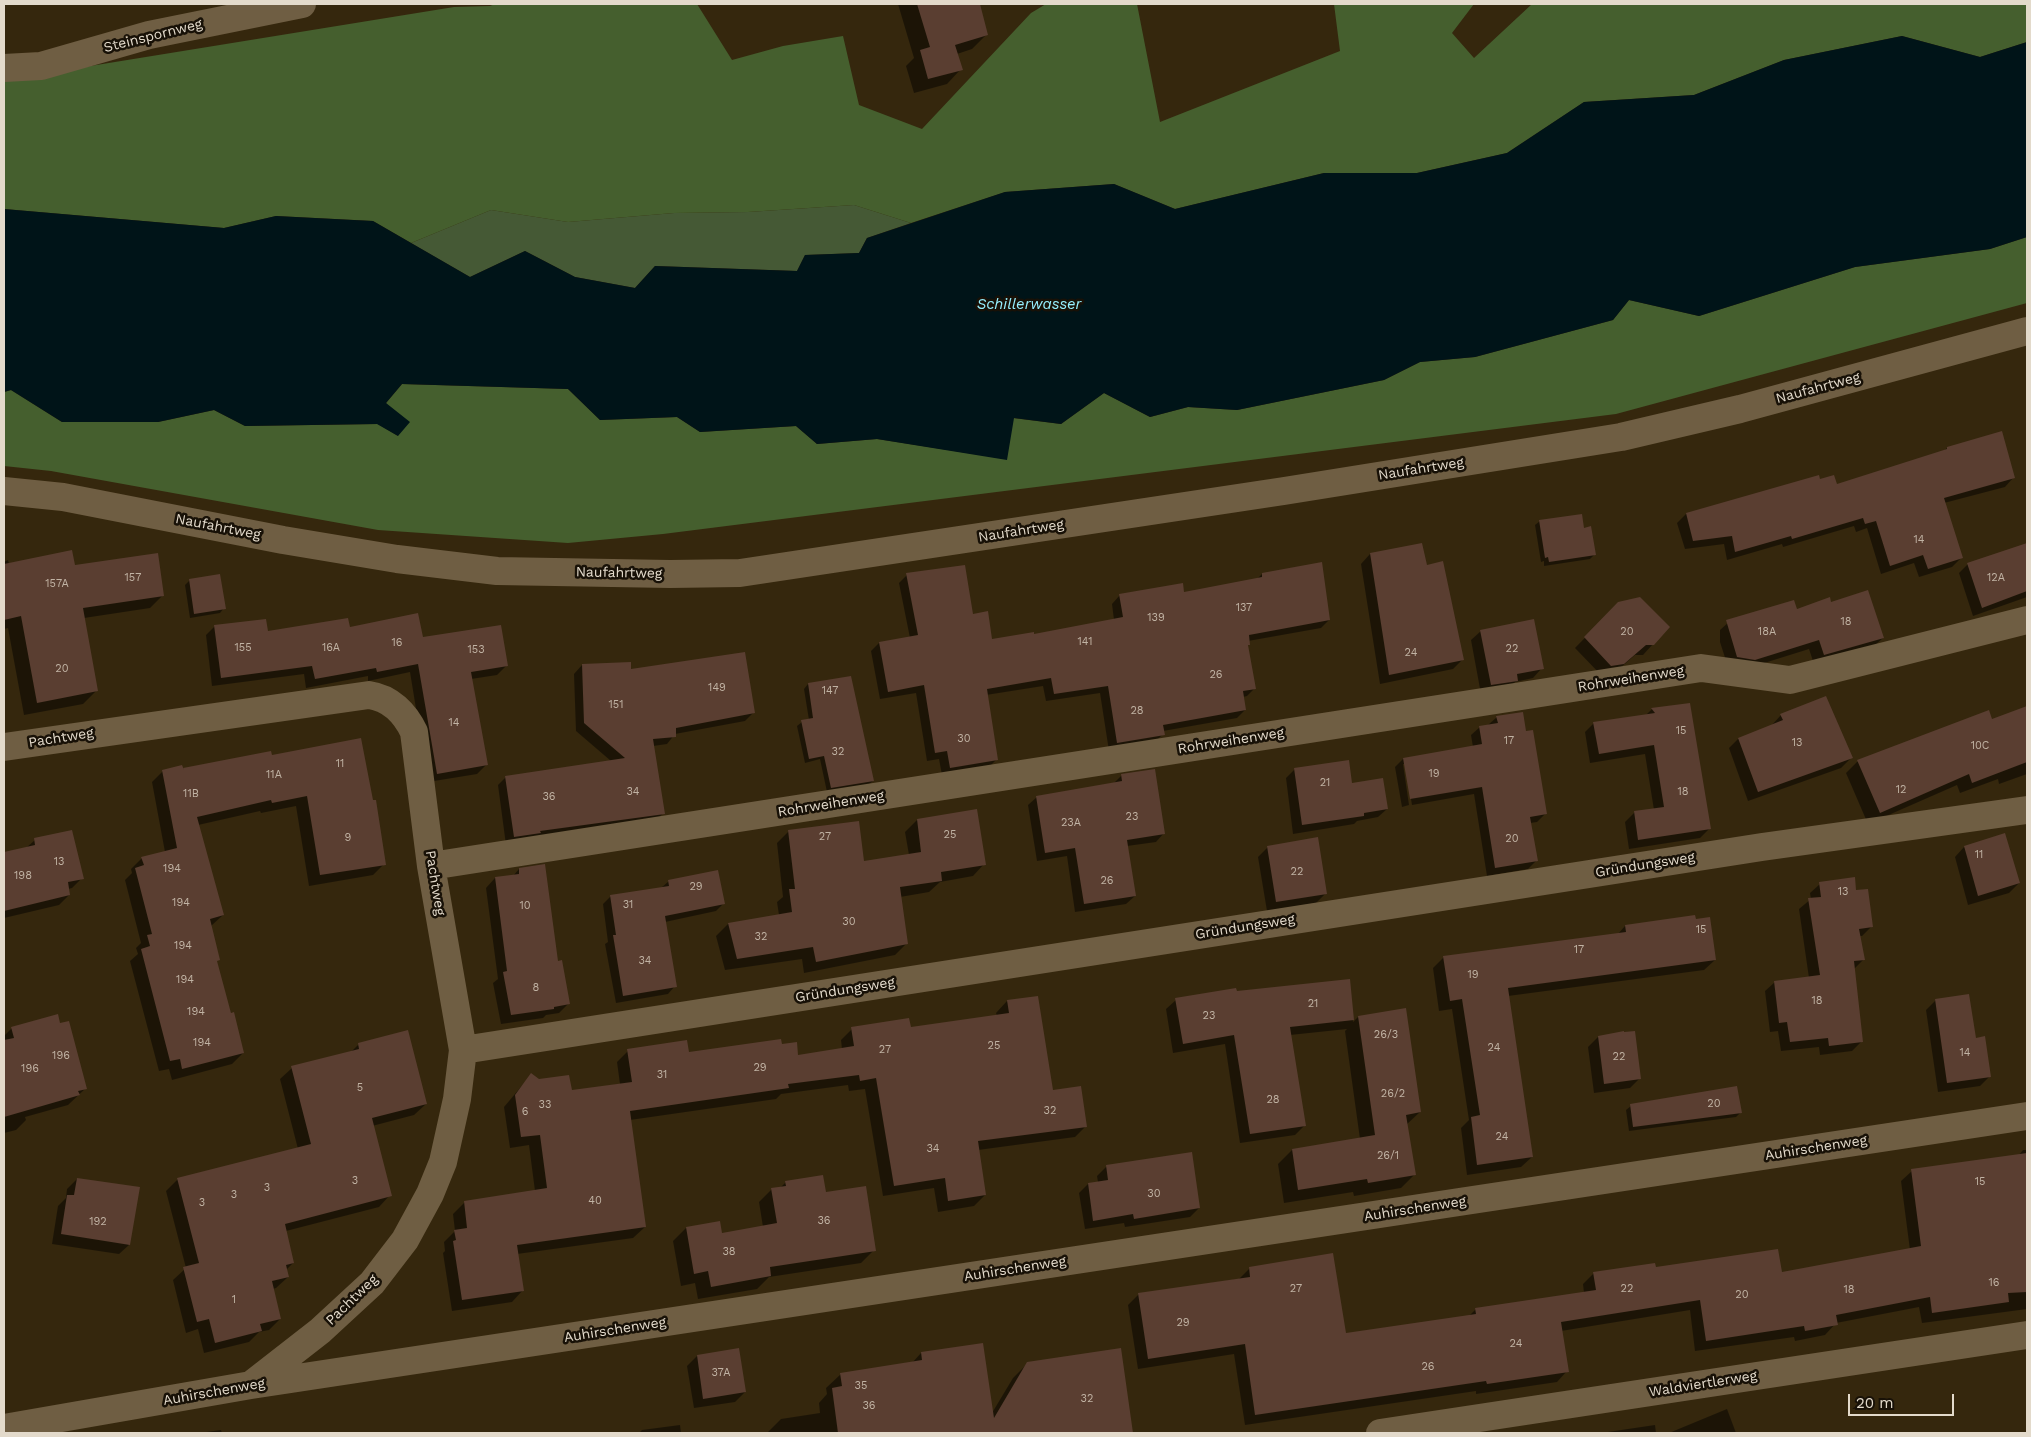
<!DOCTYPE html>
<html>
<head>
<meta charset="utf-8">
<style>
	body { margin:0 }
	#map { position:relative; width:2031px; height:1437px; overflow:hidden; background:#35270d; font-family:"Work Sans",sans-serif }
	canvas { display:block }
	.frame { position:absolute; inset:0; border:5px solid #e3dacb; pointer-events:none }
	.scale { position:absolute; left:1848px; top:1394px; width:106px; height:22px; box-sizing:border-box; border:2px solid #e3dacb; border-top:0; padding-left:6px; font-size:15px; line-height:18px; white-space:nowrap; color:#e3dacb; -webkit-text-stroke:4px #181107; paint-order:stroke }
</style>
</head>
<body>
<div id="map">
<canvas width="2031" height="1437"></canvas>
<div class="frame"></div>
<div class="scale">20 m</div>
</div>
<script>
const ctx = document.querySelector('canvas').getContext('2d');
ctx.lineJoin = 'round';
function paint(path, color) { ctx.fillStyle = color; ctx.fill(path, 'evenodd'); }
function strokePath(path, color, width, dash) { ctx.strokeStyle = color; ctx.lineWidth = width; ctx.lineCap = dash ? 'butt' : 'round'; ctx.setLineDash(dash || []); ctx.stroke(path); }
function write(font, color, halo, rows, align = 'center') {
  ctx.font = font + ' "Work Sans",sans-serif'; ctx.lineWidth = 5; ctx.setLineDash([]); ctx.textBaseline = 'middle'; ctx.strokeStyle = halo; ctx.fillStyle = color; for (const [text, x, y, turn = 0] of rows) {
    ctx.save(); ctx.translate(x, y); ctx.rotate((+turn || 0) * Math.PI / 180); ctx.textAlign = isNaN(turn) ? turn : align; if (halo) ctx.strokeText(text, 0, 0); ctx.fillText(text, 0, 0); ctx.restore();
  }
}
paint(new Path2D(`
	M854 205 911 223 867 238 859 253 805 255 797 271 655 266 635 288 575 277 525 251 470 277 411 243 491 210 568 222 674 213 748 212Z`), '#455935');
paint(new Path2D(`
	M495 4H697L732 60 783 46 843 36 859 105 922 129 1031 13 1046 4H1137L1160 122 1340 51 1334 4H1474L1452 33 1474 58 1532 4H2027V42L1980 57 1902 36 1784 60 1694 95 1584 102 1507 153 1417 173H1324L1175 209 1114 184 1005 192 911 223 854 205 748 212 674 213 568 222 491 210 411 243 373 221 276 216 224 228 4 209V80L454 7 490 6Z
	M2027 237V303L1616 414 663 534 568 543 378 530 51 471 4 466V392L11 390 62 422H158L214 410 245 426 378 424 398 436 386 403 402 384 568 389 600 420 677 417 700 432 796 426 817 444 877 439 1006 459 1013 418 1061 424 1104 393 1150 417 1188 407 1237 410 1384 380 1420 362 1475 357 1613 320 1629 300 1699 316 1855 267 1990 249Z`), '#455f2e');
paint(new Path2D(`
	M1902 36 1980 57 2027 42V237L1990 249 1855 267 1699 316 1629 300 1613 320 1475 357 1420 362 1384 380 1237 410 1188 407 1150 417 1104 393 1061 424 1014 418 1007 460 877 439 817 444 796 426 700 432 677 417 600 420 568 389 402 384 386 403 410 422 398 436 377 424 245 426 214 410 158 422H62L11 390 4 392V209L224 228 276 216 373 221 470 277 525 251 575 277 635 288 655 266 797 271 805 255 859 253 867 238 1005 192 1114 184 1175 209 1324 173H1417L1507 153 1584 102 1694 95 1784 60Z`), '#001418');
paint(new Path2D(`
	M898 4H978L987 34 972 49 957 54 961 69 947 84 914 93 906 66 914 58Z
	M1947 448 2013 478 2005 487 1944 503 1961 558 1952 567 1919 577 1914 563 1881 574 1867 528 1856 532 1854 526 1783 547 1782 544 1727 560 1724 544 1685 549 1677 523 1686 514 1818 476 1820 480 1836 485 1944 451Z
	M1540 521 1583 529 1594 555 1590 559 1544 566V561L1541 562 1535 525Z
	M2027 544V597L1973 616 1959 573 1968 564Z
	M1370 554 1426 566 1463 659 1453 669 1380 684 1361 564Z
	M8 560 9 564 74 567 163 595 150 608 84 618 96 691 83 704 24 715 8 628 4 629V562Z
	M1262 574 1329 620 1321 628 1248 641 1247 646 1255 688 1247 696 1243 697 1245 710 1237 718 1163 731V734L1155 742 1109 751 1100 693 1046 701 1043 686 986 695 997 759 989 767 942 775 939 759 927 761 916 693 880 699 871 651 879 643 910 638 899 583 907 575 972 615 991 640 1033 635 1114 620 1112 604 1120 595 1183 593 1257 579Z
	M190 580 224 608 220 613 190 618 185 585Z
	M1620 602 1653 644 1643 655H1635L1613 674 1601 675 1575 648Z
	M1831 603 1883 638 1873 647 1814 664 1809 649 1745 669 1728 667 1720 642V630L1730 621Z
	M215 626 267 633 349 629 422 638 506 666 497 675 471 679 486 765 477 774 428 782 410 672 368 681V676L306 688 304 674 212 686 206 635Z
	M1481 631 1542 668 1533 678 1515 682 1507 690 1481 694 1471 640Z
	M582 665 630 671 753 713 745 721 675 734 667 744 653 746 663 813 655 822 506 845 498 785 506 777 611 761 576 731 574 674Z
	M808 684 873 781 868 785 827 792 820 759 805 763 797 726 802 722 809 720 804 689Z
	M1689 704 1709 829 1700 838 1629 849 1625 822 1635 812 1654 810 1645 754 1590 763 1585 732 1594 723 1645 716 1652 709Z
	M2027 707V774L1999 784 1998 779 1960 793 1957 785 1868 824 1846 773 1857 762 1988 712 1991 720Z
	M1781 715 1851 758 1841 768 1748 801 1729 748 1738 739 1771 726Z
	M1497 717 1525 732 1546 813 1537 822 1530 823 1536 861 1528 869 1487 876 1474 794 1412 805 1405 764H1403L1409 805 1402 807 1395 767 1403 759 1473 747 1471 735 1480 727 1488 725Z
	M271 756 384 864 373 875 309 886 296 806 261 813 260 811 198 825 223 915 211 926 215 961 243 1053 232 1064 172 1080 169 1069 159 1071 130 961 138 954 136 948 141 943 125 880 132 873 131 869 142 858 165 852 152 782 163 771H183Z
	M1295 769 1351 784 1387 809 1378 817 1357 821 1354 824 1293 834 1286 778Z
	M1122 775 1164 833 1156 842 1127 846 1135 896 1126 904 1075 912 1067 856 1037 861 1028 805 1037 797 1113 784Z
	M917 820 984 864 973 876 940 882 929 892 900 897 907 943 895 955 804 973 802 959 725 970 716 936 728 924 779 915 777 902 783 897 777 843 789 831 863 862 909 855 905 832Z
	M35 840 82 878 72 888 68 889 69 895 59 905 4 918V853L26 848Z
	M1268 847 1326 893 1316 903 1267 911 1258 857Z
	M1964 847 2019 883 2009 893 1968 905 1955 857Z
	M519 869 557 963 569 1003 559 1013 546 1015 543 1018 501 1024 493 983 498 979 486 888 495 878 513 876Z
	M669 881 724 903 716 911 665 922 675 986 668 994 616 1003 605 944 608 942 603 904 610 897 661 888Z
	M1820 884 1855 892 1872 926 1862 936H1859L1864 959 1854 969 1862 1041 1852 1051 1820 1055 1819 1047 1781 1051 1778 1031 1770 1032 1765 991 1775 982 1809 978 1799 909 1811 899 1810 893Z
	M1625 926 1715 960 1704 970 1508 996 1532 1157 1521 1167 1467 1175 1461 1128 1469 1120 1452 1009 1439 1011 1433 968 1444 957 1617 935Z
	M1349 980 1353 1022 1358 1017 1420 1112 1406 1125 1415 1174 1401 1188 1354 1196 1353 1192 1284 1203 1278 1164 1292 1150 1360 1139 1345 1031 1347 1029 1290 1035 1305 1125 1295 1135 1240 1143 1225 1044 1173 1053 1166 1009 1176 1000Z
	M1936 1000 1975 1039 1990 1076 1980 1086 1938 1092 1926 1010Z
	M1007 1001 1052 1091 1086 1126 1075 1137 978 1150 985 1195 974 1206 938 1212 934 1188 883 1196 865 1089 849 1091 848 1085 781 1094 776 1099 630 1120 645 1227 633 1238 517 1254 523 1290 512 1302 452 1311 443 1253 445 1251 444 1242 455 1231 453 1214 464 1203 535 1191 529 1145 510 1148 504 1107 531 1075 539 1081 571 1091 620 1084 617 1062 628 1051 688 1054 781 1045 797 1057 842 1049 841 1040 852 1029H910L997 1016 996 1013Z
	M59 1025 86 1088 68 1105 25 1117 26 1120 16 1130 4 1133V1036L12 1028Z
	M1598 1037 1640 1078 1630 1088 1594 1093 1588 1047Z
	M358 1045 426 1104 414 1115 372 1126 390 1195 379 1207 286 1231 293 1263 286 1270 288 1277 276 1288 273 1289 280 1319 269 1330 259 1332 249 1342 204 1353 198 1329 186 1333 173 1280 186 1268 166 1191 178 1179 298 1149 280 1079 292 1068 350 1053Z
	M1631 1106 1741 1112 1736 1117 1629 1131 1626 1110Z
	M2023 1150H2027V1309L1922 1323 1919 1307 1836 1323 1825 1335 1795 1341 1794 1337 1695 1351 1690 1310 1561 1331 1567 1371 1557 1382 1476 1394V1391L1245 1425 1234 1354 1138 1369 1128 1305 1139 1294 1239 1279 1250 1268 1345 1335 1468 1317 1476 1309 1584 1293 1583 1284 1594 1273 1655 1269 1781 1274 1910 1250 1901 1181 1912 1171 2018 1156Z
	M1106 1167 1199 1208 1190 1217 1125 1227 1124 1223 1085 1229 1079 1193 1088 1184 1098 1182 1097 1176Z
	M77 1179 129 1245 119 1254 52 1244 58 1206 66 1198 67 1189Z
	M786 1182 825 1193 874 1250 861 1263 769 1277 757 1289 698 1299 695 1283 681 1286 673 1241 686 1228 721 1235 763 1227 759 1202 772 1189 780 1188Z
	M921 1353 992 1413 1013 1378 1028 1363 1131 1432 1130 1433H767L781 1419 820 1413 819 1403 827 1394 826 1388 841 1374 912 1363Z
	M697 1356 745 1392 735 1402 694 1408 687 1366Z
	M1727 1409 1736 1433H1669Z
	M680 1425 681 1433H639L642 1430Z
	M1655 1425 1656 1433H1601Z
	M221 1430 222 1433H199Z`), '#0007');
paint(new Path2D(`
	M917 4H980L988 35 955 45 963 70 928 79 920 50 930 47Z
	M2002 431 2015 478 1944 498 1963 558 1928 569 1923 555 1890 566 1876 521 1865 524 1863 518 1792 539 1791 536 1735 552 1732 536 1693 541 1686 513 1819 475 1820 479 1834 475 1837 484 1947 449V447Z
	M1582 514 1584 528 1591 526 1596 555 1549 562 1548 557 1545 558 1539 520Z
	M1422 543 1427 565 1443 561 1464 660 1389 675 1370 553Z
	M2027 543V591L1982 608 1967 563Z
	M72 550 75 565 158 553 164 596 83 608 98 691 37 703 21 616 4 620V564Z
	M1322 562 1330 620 1249 635 1250 645H1248L1256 689 1243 691 1246 710 1163 725 1165 735 1117 743 1108 686 1054 694 1051 678 987 689 998 760 950 768 947 751 935 753 924 685 888 692 879 642 918 635 906 573 965 565 973 614 988 611 992 639 1034 632V634L1123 617 1119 594 1183 583 1184 592 1262 577V573Z
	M220 574 226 609 194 614 189 579Z
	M1868 590 1884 638 1824 655 1819 640 1755 660 1737 657 1726 620 1794 600 1797 609 1830 597 1831 602Z
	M1640 597 1670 627 1654 645H1646L1624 664 1611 666 1584 637 1618 602Z
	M418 613 423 637 501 625 508 666 471 672 488 765 437 774 418 664 377 672 376 668 315 679 312 666 221 678 214 625 266 619 268 631 348 618 350 627Z
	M1534 619 1544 669 1517 674 1518 681 1491 685 1480 630Z
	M745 652 755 713 676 728V737L653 739 665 814 540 831 541 833 514 837 505 776 625 758 584 723 582 664 631 662V669Z
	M851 676 874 781 831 788 824 756 809 759 801 720 813 718 808 683Z
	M1826 696 1853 758 1758 792 1738 738 1783 720 1780 714Z
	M1690 703 1711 829 1638 840 1634 811 1664 807 1654 745 1599 754 1593 722 1655 713 1651 708Z
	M2027 706V762L1972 783 1969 774 1880 813 1857 760 1989 710 1992 719Z
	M1523 712 1526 731 1533 730 1547 814 1530 817 1538 861 1495 868 1482 787 1410 799 1403 758 1482 744 1479 726 1498 723 1496 716Z
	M361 738 373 800H376L386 865 320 875 307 796 272 803 271 800 197 817 224 915 210 919 220 960 217 961 231 1013 234 1012 244 1053 182 1069 180 1059 170 1061 141 949 150 946 147 935 152 934 135 868 144 865 141 857 177 848 162 770 182 765 184 770 183 768 271 751 272 755Z
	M1349 760 1352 783 1383 778 1388 809 1364 813V816L1302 825 1294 768Z
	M1155 769 1165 834 1127 840 1136 896 1084 904 1075 848 1045 853 1036 796 1122 781 1121 774Z
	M977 809 986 865 941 872 942 881 900 887 908 944 816 962 813 947 737 959 728 923 792 912 789 889H795L788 830 859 821 864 861 921 852 917 819Z
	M72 830 84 879 68 882 70 895 4 911V852L35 845 34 838Z
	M2005 833 2020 883 1978 896 1964 846Z
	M1318 837 1327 894 1276 902 1267 846Z
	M545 864 558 961 562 960 570 1004 554 1007V1009L511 1015 503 972 507 971 495 877 519 874V868Z
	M718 870 725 904 665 916 677 987 623 996 613 935H616L610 895 669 886 668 880Z
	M1855 877 1856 890 1868 889 1873 927 1859 929 1865 960 1854 961 1863 1042 1829 1046 1828 1038 1790 1042 1787 1022 1779 1023 1774 981 1820 975 1808 898 1821 897 1819 882Z
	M1695 915 1696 919 1710 917 1716 960 1508 988 1533 1157 1477 1165 1471 1117 1480 1115 1462 999 1450 1001 1443 956 1626 932 1625 925Z
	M1350 979 1354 1020 1290 1027 1306 1126 1250 1134 1234 1035 1183 1044 1175 998 1236 988 1237 991Z
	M1969 994 1976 1038 1985 1036 1991 1077 1947 1083 1935 999Z
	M1038 996 1053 1090 1081 1086 1087 1127 978 1141 986 1195 948 1201 945 1178 894 1186 876 1078 860 1081 859 1075 788 1084 789 1088 630 1111 646 1227 517 1245 524 1291 462 1300 453 1241 456 1240 454 1230 467 1228 464 1201 547 1188 540 1135 521 1137 515 1095 531 1073 539 1079 569 1075 572 1090 632 1082 627 1049 687 1040 689 1052 781 1039 782 1044 797 1042 798 1055 854 1046 851 1027 909 1018 911 1027 1009 1013 1007 1000Z
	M1406 1008 1421 1112 1406 1115 1416 1175 1368 1183 1367 1179 1298 1190 1292 1149 1375 1135 1358 1016Z
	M58 1014 60 1023 69 1021 87 1089 78 1091 80 1095 4 1117V1040L14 1038 11 1027Z
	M408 1030 427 1104 372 1118 392 1196 285 1224 294 1263 286 1265 289 1277 272 1281 281 1319 260 1324 262 1331 215 1343 209 1319 197 1322 183 1267 199 1263 177 1178 311 1144 291 1066 359 1049 358 1043Z
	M1624 1031V1032L1635 1031 1641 1079 1604 1084 1598 1036Z
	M1737 1086 1742 1113 1633 1127 1630 1104Z
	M1192 1152 1200 1208 1134 1219 1133 1214 1093 1221 1088 1183 1108 1180 1106 1165Z
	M2027 1153V1292L2008 1293 2009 1302 1932 1313 1930 1297 1836 1315 1838 1325 1805 1331 1804 1326 1706 1341 1700 1300 1561 1322 1569 1372 1487 1384 1486 1381 1255 1415 1245 1344 1148 1359 1138 1293 1250 1277 1249 1267 1333 1253 1346 1333 1476 1314 1475 1308 1596 1290 1593 1272 1655 1263 1656 1267 1778 1249 1782 1272 1921 1246 1911 1169Z
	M823 1175 826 1192 866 1186 876 1251 770 1267 771 1276 711 1287 708 1271 694 1274 686 1227 720 1221 722 1233 777 1223 771 1188 786 1186 785 1181Z
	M77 1178 140 1187 130 1245 61 1234 67 1195H74Z
	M983 1343 994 1418 1027 1362 1121 1348 1133 1433H838L832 1388 842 1386 840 1373 922 1360 921 1352Z
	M739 1348 746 1392 703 1399 697 1355Z`), '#5a3e31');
strokePath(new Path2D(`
	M4 68 41 66 149 35 302 4
	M4 491 63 497 283 540 397 559 497 571 670 574 740 573 1284 491 1621 437 1740 409 2027 331
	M4 747 369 695C390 698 405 713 414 732L431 866 463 1050 457 1099 443 1162 430 1194 405 1240 372 1283 320 1331 252 1384
	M431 866 1701 668 1790 680 2027 620
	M463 1050 1762 847 2027 810
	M4 1428 251 1385 2027 1116
	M1380 1433 2027 1335`), '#6f5e43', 28);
write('11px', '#c1b3a4', null, [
	["14",1919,540],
	["157",133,578],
	["12A",1996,578],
	["157A",57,584],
	["137",1244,608],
	["139",1156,618],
	["18",1846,622],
	["20",1627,632],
	["18A",1767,632],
	["141",1085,642],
	["16",397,643],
	["155",243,648],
	["16A",331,648],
	["22",1512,649],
	["153",476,650],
	["24",1411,653],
	["20",62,669],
	["26",1216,675],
	["149",717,688],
	["147",830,691],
	["151",616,705],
	["28",1137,711],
	["14",454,723],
	["15",1681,731],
	["30",964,739],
	["17",1509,741],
	["13",1797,743],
	["10C",1980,746],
	["32",838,752],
	["11",340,764],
	["19",1434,774],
	["11A",274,775],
	["21",1325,783],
	["12",1901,790],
	["34",633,792],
	["18",1683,792],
	["11B",191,794],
	["36",549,797],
	["23",1132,817],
	["23A",1071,823],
	["25",950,835],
	["27",825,837],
	["9",348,838],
	["20",1512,839],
	["11",1979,855],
	["13",59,862],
	["194",172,869],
	["22",1297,872],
	["198",23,876],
	["26",1107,881],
	["29",696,887],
	["13",1843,892],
	["194",181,903],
	["31",628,905],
	["10",525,906],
	["30",849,922],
	["15",1701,930],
	["32",761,937],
	["194",183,946],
	["17",1579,950],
	["34",645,961],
	["19",1473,975],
	["194",185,980],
	["8",536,988],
	["18",1817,1001],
	["21",1313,1004],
	["194",196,1012],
	["23",1209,1016],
	["26/3",1386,1035],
	["194",202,1043],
	["25",994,1046],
	["24",1494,1048],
	["27",885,1050],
	["14",1965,1053],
	["196",61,1056],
	["22",1619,1057],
	["29",760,1068],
	["196",30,1069],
	["31",662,1075],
	["5",360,1088],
	["26/2",1393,1094],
	["28",1273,1100],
	["20",1714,1104],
	["33",545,1105],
	["32",1050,1111],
	["6",525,1112],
	["24",1502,1137],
	["34",933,1149],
	["26/1",1388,1156],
	["3",355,1181],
	["15",1980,1182],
	["3",267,1188],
	["30",1154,1194],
	["3",234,1195],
	["40",595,1201],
	["3",202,1203],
	["36",824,1221],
	["192",98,1222],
	["38",729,1252],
	["16",1994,1283],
	["27",1296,1289],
	["22",1627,1289],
	["18",1849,1290],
	["20",1742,1295],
	["1",234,1300],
	["29",1183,1323],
	["24",1516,1344],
	["26",1428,1367],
	["37A",721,1373],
	["35",861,1386],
	["32",1087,1399],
	["36",869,1406]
]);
write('14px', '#e3dacb', '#181107', [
	["Steinspornweg",153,36,-14],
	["Naufahrtweg",1818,388,-15],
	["Naufahrtweg",1421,469,-9],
	["Naufahrtweg",218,527,11],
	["Naufahrtweg",1021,531,-9],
	["Naufahrtweg",619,573,1],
	["Rohrweihenweg",1631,679,-9],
	["Pachtweg",61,738,-9],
	["Rohrweihenweg",1231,741,-9],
	["Rohrweihenweg",831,804,-9],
	["Gründungsweg",1645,865,-9],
	["Pachtweg",435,883,81],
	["Gründungsweg",1245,927,-9],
	["Gründungsweg",845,990,-9],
	["Auhirschenweg",1816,1148,-9],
	["Auhirschenweg",1415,1209,-9],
	["Auhirschenweg",1015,1269,-9],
	["Pachtweg",352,1300,-44],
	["Auhirschenweg",615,1330,-9],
	["Waldviertlerweg",1703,1384,-9],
	["Auhirschenweg",214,1392,-10]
]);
write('italic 15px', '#96effe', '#181107', [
	["Schillerwasser",1029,305]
]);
</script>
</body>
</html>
